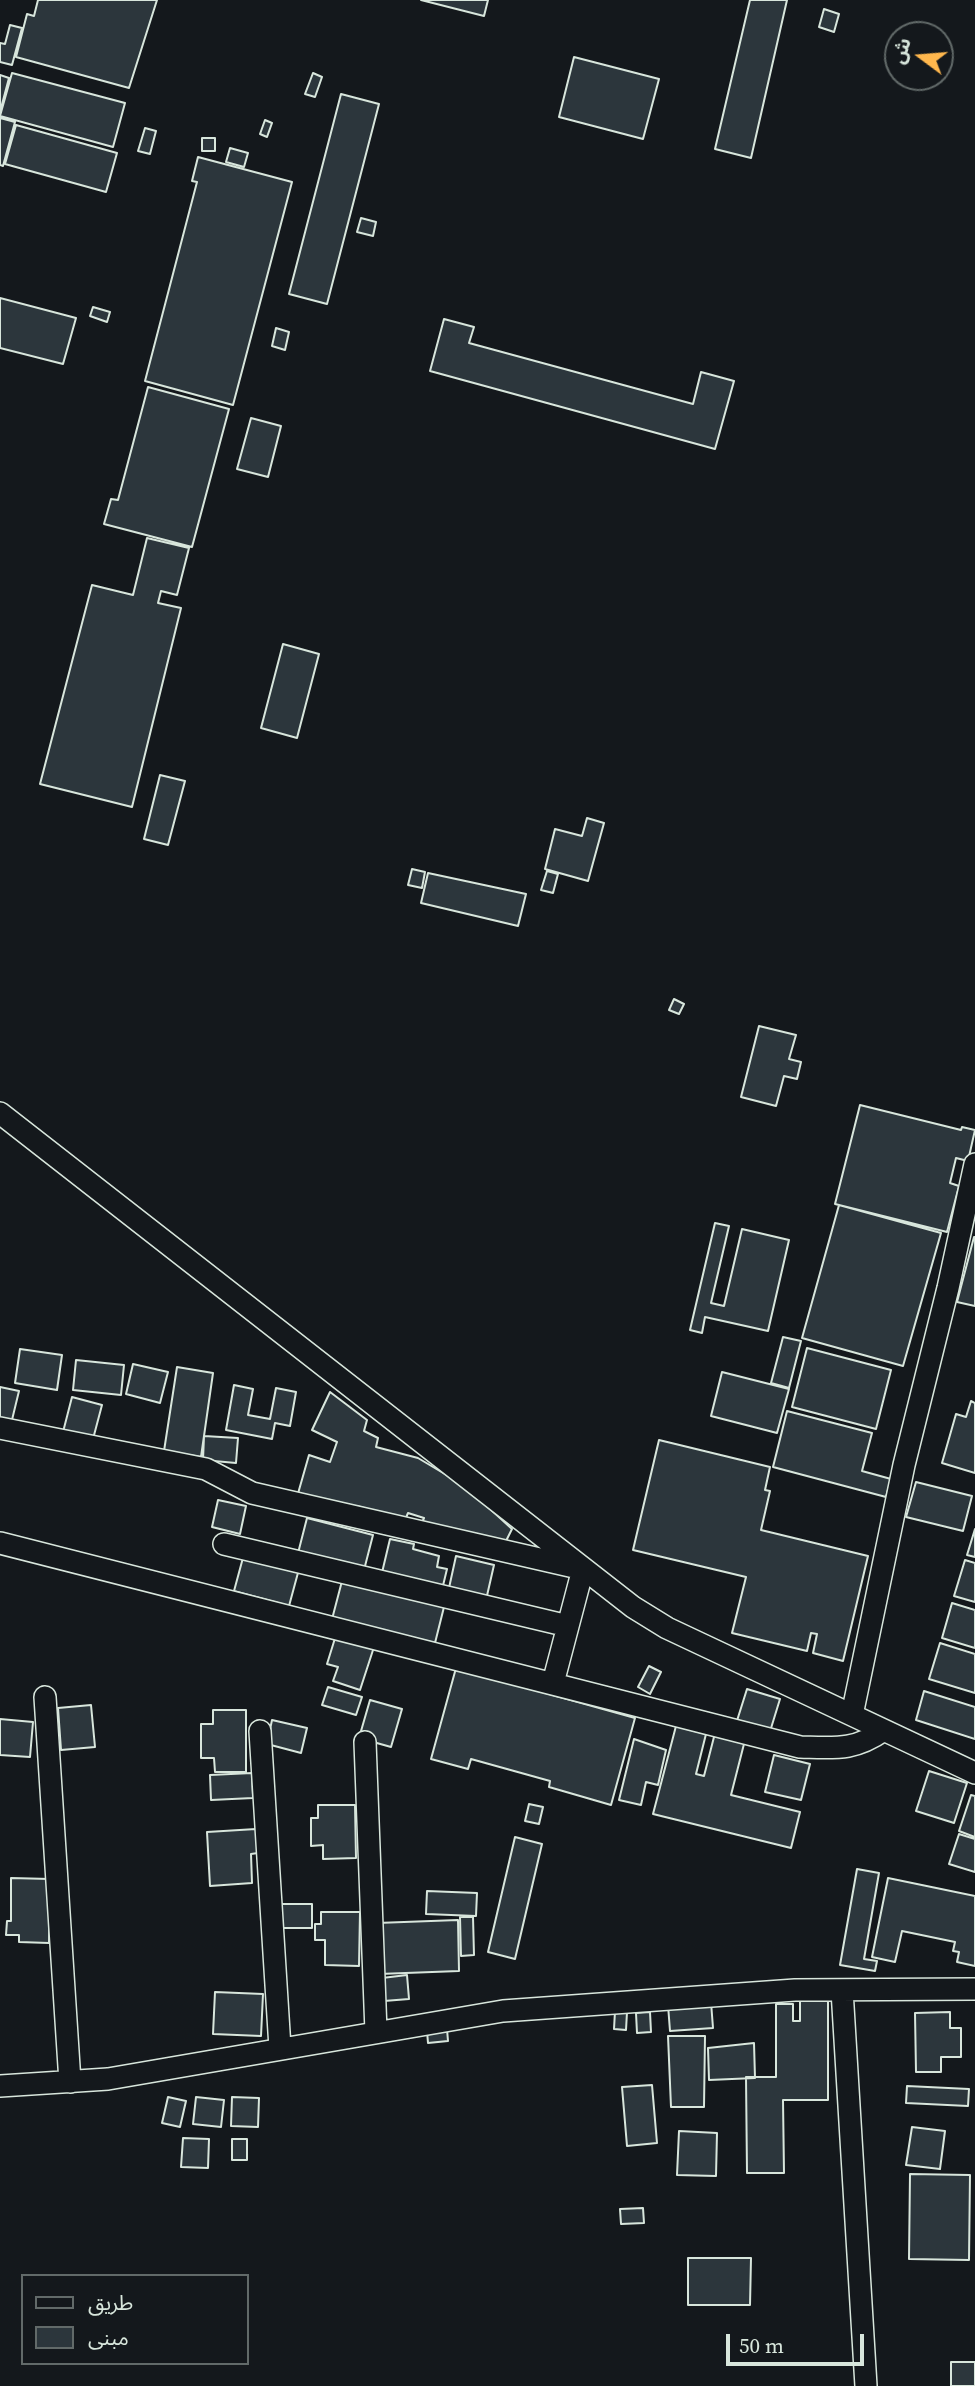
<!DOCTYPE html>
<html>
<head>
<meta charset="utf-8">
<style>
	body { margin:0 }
	#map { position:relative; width:975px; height:2386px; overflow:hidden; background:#14181c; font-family:"Source Serif 4","Noto Sans Arabic",serif }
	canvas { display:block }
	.legend { position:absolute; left:21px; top:2274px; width:228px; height:91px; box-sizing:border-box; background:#14181c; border:2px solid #626a69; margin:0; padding:9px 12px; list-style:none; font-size:21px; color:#d8e6dc }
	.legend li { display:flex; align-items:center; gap:14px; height:35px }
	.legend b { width:35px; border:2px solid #626a69 }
	.north { position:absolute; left:884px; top:21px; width:70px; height:70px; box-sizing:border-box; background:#14181c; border:2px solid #626a69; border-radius:50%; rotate:286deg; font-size:19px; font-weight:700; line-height:28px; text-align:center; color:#d8e6dc }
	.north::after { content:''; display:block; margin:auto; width:24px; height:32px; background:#ffb74d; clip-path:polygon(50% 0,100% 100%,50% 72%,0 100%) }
	.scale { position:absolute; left:726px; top:2334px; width:138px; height:32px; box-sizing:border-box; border:4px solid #d8e6dc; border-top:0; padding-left:9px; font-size:21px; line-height:24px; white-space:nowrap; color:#d8e6dc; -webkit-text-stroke:5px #14181c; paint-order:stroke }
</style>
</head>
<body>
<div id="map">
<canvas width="975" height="2386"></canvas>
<ul class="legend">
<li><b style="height:9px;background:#14181c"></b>طريق</li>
<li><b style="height:19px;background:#2c363c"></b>مبنى</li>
</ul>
<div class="north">ش</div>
<div class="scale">50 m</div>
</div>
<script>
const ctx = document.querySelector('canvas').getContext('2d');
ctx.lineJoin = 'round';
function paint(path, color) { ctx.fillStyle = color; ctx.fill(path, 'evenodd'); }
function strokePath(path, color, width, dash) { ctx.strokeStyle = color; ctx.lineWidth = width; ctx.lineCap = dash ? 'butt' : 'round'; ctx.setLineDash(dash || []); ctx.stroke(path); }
const building = new Path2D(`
	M38 0H157L129 88 16 57 27 14 34 16Z
	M421 0H488L484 16Z
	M750 0H787L751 158 715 149Z
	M824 9 839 14 834 32 819 27Z
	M10 25 22 28 12 65 0 62V43L5 44Z
	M574 57 659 79 643 139 559 117Z
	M12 73 125 103 113 147 0 116Z
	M313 73 322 77 315 97 305 94Z
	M0 75 9 78 0 112Z
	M341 94 379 104 327 304 289 294Z
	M0 118 15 122 3 166 0 165Z
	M265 120 272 123 267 137 260 134Z
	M16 125 117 153 106 192 5 164Z
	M145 128 156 131 150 154 138 151Z
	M202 138H215V151H202Z
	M230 148 248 153 244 167 226 162Z
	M198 157 292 182 233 405 145 381 197 182 192 181Z
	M361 218 376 222 373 236 357 232Z
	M0 298 76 318 63 364 0 348Z
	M93 307 110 312 107 322 90 316Z
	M444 319 474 327 469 343 693 404 701 372 734 381 715 449 430 371Z
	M276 328 289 332 285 350 272 346Z
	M148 387 229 409 192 547 104 524 111 499 118 500Z
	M251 418 281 426 268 477 237 469Z
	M147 538 189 548 177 595 161 591 158 603 181 608 132 807 40 784 92 585 133 595Z
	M283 644 319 654 297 738 261 728Z
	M160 775 185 781 168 845 144 839Z
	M587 818 604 823 588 881 545 869 555 829 582 836Z
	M412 869 425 872 422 888 408 885Z
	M547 871 558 874 553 893 541 890Z
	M428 873 526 894 518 926 421 903Z
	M674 999 684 1004 679 1014 669 1010Z
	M759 1026 796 1035 789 1059 801 1062 797 1079 784 1076 776 1106 741 1097Z
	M860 1105 961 1130 962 1127 975 1130 968 1161 956 1158 950 1183 959 1186 947 1232 835 1204Z
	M839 1205 941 1233 903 1366 802 1338Z
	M715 1223 729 1226 711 1303 724 1306 742 1229 789 1240 768 1331 705 1317 702 1333 690 1330Z
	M974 1237H975V1306L957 1302Z
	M783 1337 801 1341 789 1388 771 1383Z
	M807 1348 891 1370 876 1429 792 1407Z
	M20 1349 62 1355 57 1390 15 1383Z
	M76 1360 124 1365 121 1395 73 1390Z
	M133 1364 168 1372 160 1403 126 1394Z
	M177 1367 213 1373 201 1457 164 1451Z
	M722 1372 789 1389 777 1433 711 1416Z
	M234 1385 253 1389 248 1415 270 1419 276 1388 296 1392 290 1426 275 1423 272 1439 226 1430Z
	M0 1387 19 1391 11 1424 0 1421Z
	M330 1392 367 1420 364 1431 378 1438 376 1447 418 1458 465 1486 512 1529 504 1545 421 1525 424 1518 408 1513 405 1520 357 1506 355 1511 297 1497 309 1455 330 1462 337 1442 312 1430Z
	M72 1397 102 1405 93 1439 63 1432Z
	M971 1401 975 1403V1473L942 1463 956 1414 966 1417Z
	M787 1411 872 1433 862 1471 891 1479 886 1497 773 1467Z
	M204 1436 238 1438 236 1463 203 1460Z
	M659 1440 770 1467 765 1490 770 1491 761 1530 868 1556 843 1661 813 1653 817 1634 811 1633 807 1651 732 1633 746 1577 633 1550Z
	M916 1482 972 1496 963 1531 906 1517Z
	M218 1500 246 1506 240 1534 212 1527Z
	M307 1518 373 1535 364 1570 296 1561Z
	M975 1529V1557L967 1555Z
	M390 1539 414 1544 413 1549 439 1556 437 1567 447 1569 441 1594 380 1581Z
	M244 1554 299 1569 289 1606 234 1591Z
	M456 1556 494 1565 486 1600 447 1597Z
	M965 1560 975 1563V1602L954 1596Z
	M342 1581 444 1607 435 1643 394 1633 393 1638 331 1623Z
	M952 1603 975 1610V1648L942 1638Z
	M336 1635 374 1647 360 1690 333 1681 338 1667 327 1664Z
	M940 1643 975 1654V1693L929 1679Z
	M649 1666 661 1672 650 1694 638 1687Z
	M456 1668 635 1718 611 1805 549 1787 550 1781 471 1759 468 1769 431 1759Z
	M328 1687 362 1697 356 1715 322 1705Z
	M747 1689 780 1699 768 1738 735 1727Z
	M924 1691 975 1707V1739L916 1720Z
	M370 1700 402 1709 391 1747 359 1738Z
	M91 1705 95 1747 61 1750 58 1708Z
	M213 1710H246V1772H215L214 1758H201V1724H213Z
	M0 1719 33 1722 30 1757 0 1755Z
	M272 1720 307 1728 301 1753 267 1744Z
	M676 1726 706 1734 696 1774 704 1776 715 1733 745 1740 731 1795 800 1812 791 1848 653 1814Z
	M634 1739 666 1750 658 1785 646 1782 641 1805 619 1800Z
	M774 1755 810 1764 801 1800 765 1792Z
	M929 1771 967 1783 954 1823 916 1811Z
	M252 1773 253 1798 211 1800 210 1775Z
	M971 1795 975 1796V1837L959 1831Z
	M529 1804 543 1807 539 1824 525 1821Z
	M318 1805H355L356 1858 323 1859V1845L311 1846V1818H318Z
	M256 1829 258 1853 251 1854 252 1883 210 1886 207 1832Z
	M959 1834 975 1839V1872L949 1864Z
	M515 1837 542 1844 515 1959 488 1952Z
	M857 1869 879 1873 864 1959 877 1961 875 1971 840 1965Z
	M11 1878 50 1879 49 1943 19 1942V1935H6L7 1921H11Z
	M888 1878 975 1896V1966L957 1962 959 1952 953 1951 955 1942 902 1931 895 1962 872 1957Z
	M427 1891 477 1893 476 1916 426 1914Z
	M273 1904H312V1928H274Z
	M321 1912H360L359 1966 325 1965V1940H315V1924H321Z
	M460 1917H473L474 1955 461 1956Z
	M458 1920 459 1971 379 1974 377 1923Z
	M407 1975 409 1999 384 2001 382 1978Z
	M215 1992 263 1994 261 2036 213 2034Z
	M800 2001H828V2100H783L784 2173H747L746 2077H776V2004H793V2021H800Z
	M711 2002 713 2028 670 2031 668 2005Z
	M615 2011 627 2012 626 2030 614 2029Z
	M650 2012 651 2032 637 2033 636 2013Z
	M950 2012V2028H961V2057H941V2072H916L915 2013Z
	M447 2029 448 2041 428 2043 427 2031Z
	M668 2036H705L704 2107H671Z
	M754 2043 755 2078 709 2080 708 2048Z
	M652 2085 657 2143 627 2146 622 2087Z
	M907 2086 969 2089 968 2106 906 2103Z
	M168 2097 186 2101 180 2127 162 2123Z
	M196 2097 224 2100 221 2127 193 2124Z
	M232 2097 259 2098 258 2127 231 2126Z
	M912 2127 945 2131 940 2169 906 2165Z
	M679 2131 717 2133 716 2176 677 2175Z
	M183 2138 209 2139 208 2168 181 2167Z
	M232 2139H247V2160H232Z
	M910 2174 970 2175 969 2260 909 2259Z
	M643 2208 644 2223 621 2224 620 2209Z
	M688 2258H751L750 2305H688Z
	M951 2362H975V2386H951Z`);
paint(building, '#2c363c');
strokePath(building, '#d8e6dc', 2);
const minor = new Path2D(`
	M0 1113 633 1607 667 1628 975 1773
	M0 1428 206 1469 252 1493 583 1569 553 1683
	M0 1543 800 1747C836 1748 854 1751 884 1730
	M224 1544 568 1626
	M45 1697 70 2082
	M852 1715 904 1465 948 1288 975 1164
	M260 1731 280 2048
	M365 1742 376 2032
	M842 1990 866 2386
	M0 2086 108 2079 503 2011 795 1990 975 1989`);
strokePath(minor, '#d8e6dc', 24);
strokePath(minor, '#14181c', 21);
</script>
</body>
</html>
